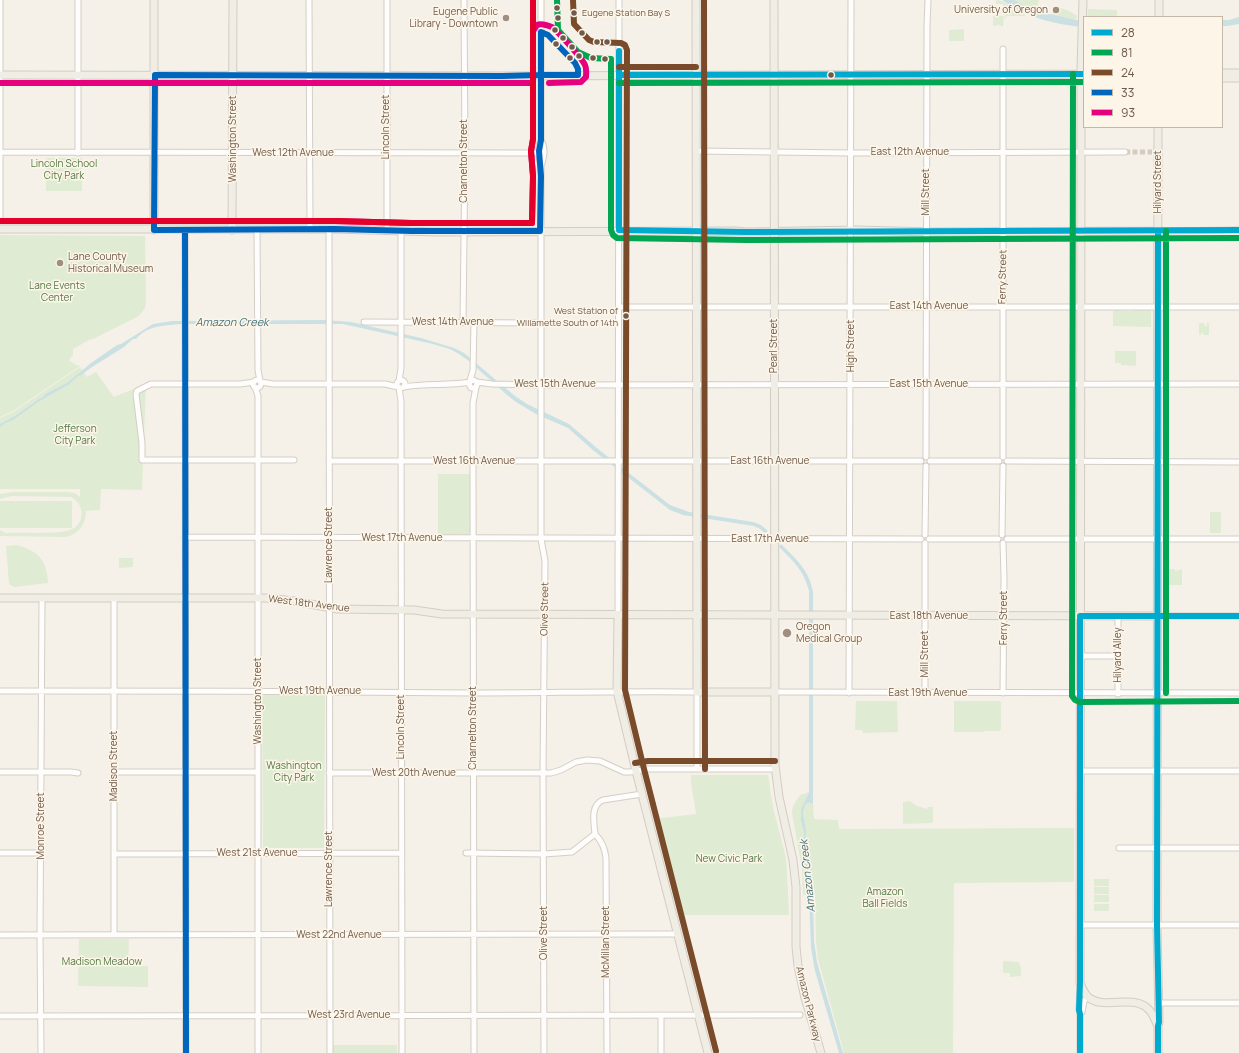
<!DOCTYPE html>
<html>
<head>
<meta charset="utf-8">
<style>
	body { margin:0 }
	#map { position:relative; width:1239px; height:1053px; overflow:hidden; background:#f5f1e8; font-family:Manrope,sans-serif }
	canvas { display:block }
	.legend { position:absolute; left:1083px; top:16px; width:140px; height:112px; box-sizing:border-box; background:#fdf6e8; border:1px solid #c4b8a9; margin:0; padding:5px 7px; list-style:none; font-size:12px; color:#6f5a4b }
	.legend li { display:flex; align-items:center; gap:8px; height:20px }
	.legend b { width:20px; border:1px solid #c4b8a9 }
</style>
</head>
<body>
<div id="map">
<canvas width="1239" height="1053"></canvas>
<ul class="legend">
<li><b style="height:5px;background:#00a9ce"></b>28</li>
<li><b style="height:5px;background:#00a651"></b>81</li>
<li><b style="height:5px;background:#7a4b2a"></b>24</li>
<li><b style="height:5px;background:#0065bd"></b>33</li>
<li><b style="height:5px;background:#e5007d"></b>93</li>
</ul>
</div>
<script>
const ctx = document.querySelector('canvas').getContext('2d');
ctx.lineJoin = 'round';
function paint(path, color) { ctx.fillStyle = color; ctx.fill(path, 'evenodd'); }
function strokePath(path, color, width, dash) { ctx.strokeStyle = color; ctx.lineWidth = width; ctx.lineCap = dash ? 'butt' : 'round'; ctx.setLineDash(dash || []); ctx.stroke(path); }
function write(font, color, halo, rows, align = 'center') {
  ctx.font = font + ' Manrope,sans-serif'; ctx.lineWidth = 3; ctx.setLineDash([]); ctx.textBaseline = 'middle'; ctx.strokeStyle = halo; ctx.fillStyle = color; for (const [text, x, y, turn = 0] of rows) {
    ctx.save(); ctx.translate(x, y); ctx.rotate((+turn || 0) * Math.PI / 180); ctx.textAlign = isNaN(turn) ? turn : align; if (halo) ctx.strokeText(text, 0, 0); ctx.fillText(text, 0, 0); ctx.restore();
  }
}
paint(new Path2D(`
	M996 0C1006 0 1015 11 1025 14V16H1007L1005 19V15H1003V4H996Z
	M1015 0H1039L1037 7 1043 9 1041 12 1028 8Z
	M1057 7C1064 9 1071 11 1077 16L1076 20 1052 15 1053 10 1056 11Z
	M1088 9 1117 10V17H1088Z
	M993 16H1004L1003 27 999 25 993 26Z
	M964 29V41H949V30Z
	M46 158H82V191H46Z
	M0 235 145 236 146 302 145 308 139 316 93 339 89 340 73 349V355L69 360 76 365 80 366 13 411 0 417Z
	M1134 309H1151V327L1113 326V310L1132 311Z
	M1199 323H1204L1205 326H1207V323H1209V335H1204L1203 333H1201V335H1199Z
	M1115 351H1136V366L1121 365V363H1115Z
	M80 367 87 377 96 372 114 397 146 384 142 490 101 489 100 510 86 511C86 524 79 534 66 537L0 536V530L6 533C21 532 61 535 72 529 86 523 84 503 71 497L12 496 0 499V494L13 492H67L75 493 80 497V489H0V418L13 412Z
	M438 474H470V532L469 534H438Z
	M0 501H72V528H0Z
	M1210 512H1221V533H1210Z
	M17 545C39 551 47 561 48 583L14 587 9 584 6 546Z
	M119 558H133V567L119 568Z
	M1164 569H1175V571L1182 569V585H1164Z
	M264 695 325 696 324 848H263L262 697Z
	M856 701H897L898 732 863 733 862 730H856L855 729Z
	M954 701H1000L1001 702V729L999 731H986L984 732H954Z
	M691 775H768L773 807 786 858 787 872 789 915H678L654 819 696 814 691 783Z
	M809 792 801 809V821L804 833 803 847 806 866V887L809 895H803L802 869 792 813 793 806 800 795Z
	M808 801 813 804 814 819 838 820 839 829 1074 828V882L954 883 953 1053H844L818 959 816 942 815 895H813L809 889 808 869 805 854 806 839 803 813 805 805Z
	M910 801 917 806 927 809 928 807H933V822L931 823 903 824V802Z
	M1094 879H1109V886H1094Z
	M1094 887H1109V894H1094Z
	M1094 895H1109V902H1094Z
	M1094 904H1109V911H1094Z
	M79 939H129L128 966H148V987L78 986Z
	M1003 961 1019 962 1021 968V976L1010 977V973H1003Z
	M333 1045H397V1053H333Z`), '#e0ebd4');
paint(new Path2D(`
	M1002 0H1015L1028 8 1045 13 1076 20H1084V27C1055 25 1026 17 1002 0Z
	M1239 17V24L1227 26H1222V20H1229Z
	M325 320 351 322 421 338 454 348 464 353 515 396 527 404 569 424 598 449 670 505 689 512 753 522 761 525 768 531 765 533 760 529 754 526 683 515 670 510 594 451 568 428 536 414 516 402 507 395 469 361 459 354 450 349 433 344 343 324H180C163 326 148 325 136 339H133L124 347 92 367 80 376 79 375 68 385 38 402 13 420 5 423 0 427V424L15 416 39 399 43 397 45 394 67 383 91 363 117 345 121 344 153 324 172 321Z
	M781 544C797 560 809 570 813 592V804L808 802 805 805 803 813 806 831 805 854 808 869 809 889 813 895 814 940 817 962 843 1053H839L815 971 811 948 809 895 806 887V866L803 847 804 833 801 821V809L809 792V591C804 570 793 561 779 547Z`), '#cbe0e3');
strokePath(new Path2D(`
	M1125 152H1152`), '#d4cbc1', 5, [5, 2.5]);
const minor = new Path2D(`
	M309 0 310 230
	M387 0V230
	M541 0V140C537 149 539 157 541 166V539L545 561 543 773 544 1053
	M696 151 851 153 1125 152
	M0 152 539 153
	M78 153V0
	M541 166C544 157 546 149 541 140
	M0 217V0
	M329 229 330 1053
	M185 230 186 1053
	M257 230 258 370 260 381
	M1158 231 1239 230
	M619 307H1239
	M364 322 541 323
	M463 322 465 153 464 0
	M397 384a4 4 0 1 1 8 0a4 4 0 1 1-8 0Z
	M253 384a4 4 0 1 1 8 0a4 4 0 1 1-8 0Z
	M399 381 401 368V231
	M471 381 473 380 477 382V385L475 388H471L469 384 473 370 474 322
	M254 382 240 384H151L137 391 136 394 142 443V460H294
	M261 382 273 384H385L398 387
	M477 382 492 384 541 385 1239 384
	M255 387 258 396V1053
	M404 387C426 383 448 386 470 382
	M399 388 401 401 402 1053
	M926 457 927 26 928 0
	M1003 457V49
	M329 461H921
	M930 461H999
	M1007 461 1239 462
	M925 535 926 466
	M1002 535 1003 466
	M185 537 921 539
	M929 539H998
	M1007 539H1239
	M925 543V693
	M1003 543 1004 577 1003 693
	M114 598V935
	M618 615 619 0
	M1118 616V694
	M1158 616H1239
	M1080 656H1118
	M0 691C158 691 315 691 473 693 548 693 622 691 697 692V769
	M775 692 1239 693
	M849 693 851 0
	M1080 771H1239
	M0 772H71L78 773
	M114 772H258
	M329 773H551L561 770 576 762 587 760 600 761 624 772H630L648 769H775
	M595 834C601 840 605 849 606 858L607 1053
	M1119 848H1239
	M0 853H41
	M466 853 544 854 572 852 595 834C594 823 590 805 603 800L642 794
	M114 854 401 853
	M1080 925H1239
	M0 935 678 934
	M1080 984 1079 1010 1080 1014V1053
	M1158 1003H1239
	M1082 1012 1084 1001 1088 997
	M661 1015V1053
	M0 1016 800 1015
	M41 1053 40 935 42 598
	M474 1053 473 461V403L476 387`);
const major = new Path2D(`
	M696 0 697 692H775
	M774 0 775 765 779 797 793 860 796 887V947L798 966 805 998 821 1053
	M1083 0 1081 69V152L1080 983C1082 988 1084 993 1088 997 1103 1010 1130 995 1146 1007 1153 1012 1155 1020 1158 1026
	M1159 17V0
	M1222 73H1239
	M0 75 502 76 1084 74
	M1222 78H1239
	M0 229H335L436 232 735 231 747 232 856 230 932 232 1158 231
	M154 230V0
	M232 230 233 0
	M0 598H266L294 601 337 609 414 610 442 614 1158 616
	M618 615 617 691 636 771 708 1053
	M1158 1053V1026L1159 1022 1157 925 1158 127`);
strokePath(minor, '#d3cec6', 7);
strokePath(major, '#d3ccc5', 9);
strokePath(minor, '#fefdfc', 5);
strokePath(major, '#f0ede5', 7);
strokePath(new Path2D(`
	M619 51V230L747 232 1239 230
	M619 75 1084 74
	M1158 231 1157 925 1159 1022 1158 1026V1053
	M1080 1053V1014L1079 1010 1080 983V616H1239`), '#00a9ce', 6);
strokePath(new Path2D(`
	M557 0 558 30 578 52 591 58 611 59V230L613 235 617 238 747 240 1239 238
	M1073 74 1072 696 1075 700 1080 702 1239 701
	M619 83 1084 82
	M1166 231V693`), '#00a651', 6);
strokePath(new Path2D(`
	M573 0 574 24 589 40 594 42 621 43 625 45 627 50 625 690 644 769 716 1051
	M704 0 705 769
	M619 67H696
	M635 763 648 761H775`), '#7a4b2a', 6);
strokePath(new Path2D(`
	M541 32 548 35 575 63 578 69V75H541Z
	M155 75 502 76 541 75V140L539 151 541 176 540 231H412L335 229 154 230Z
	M185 230 186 1053`), '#0065bd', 6);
strokePath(new Path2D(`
	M533 67V31L537 25C541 23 547 25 552 27 558 32 582 58 585 65 587 69 586 73 586 77L581 82 549 83
	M0 83H533V139L531 151 533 176 532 223H412L335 221H0`), '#e5007d', 6);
strokePath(new Path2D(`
	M0 221H335L412 223H532L533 176 531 151 533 139V0`), '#e4002b', 6);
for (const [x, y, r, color] of [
	[557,8,3.5,"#6f5a4b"],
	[1056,10,4,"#9e8f82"],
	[574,13,3.5,"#6f5a4b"],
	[506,18,4,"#9e8f82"],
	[558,18,3.5,"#6f5a4b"],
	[555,30,3.5,"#6f5a4b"],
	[582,33,3.5,"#6f5a4b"],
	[563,38,3.5,"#6f5a4b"],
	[597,42,3.5,"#6f5a4b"],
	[607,42,3.5,"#6f5a4b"],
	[556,44,3.5,"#6f5a4b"],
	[572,47,3.5,"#6f5a4b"],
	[579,56,3.5,"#6f5a4b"],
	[570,58,3.5,"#6f5a4b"],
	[593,58,3.5,"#6f5a4b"],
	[605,59,3.5,"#6f5a4b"],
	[831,75,3.5,"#6f5a4b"],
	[60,263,4,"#9e8f82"],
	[626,316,3.5,"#6f5a4b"],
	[787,633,5,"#9e8f82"]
]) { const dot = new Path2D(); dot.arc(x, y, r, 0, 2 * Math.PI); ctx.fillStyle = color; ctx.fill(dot); strokePath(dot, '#fdf6e8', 1.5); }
write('9px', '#6f5a4b', '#fdf6e8', [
	["Eugene Station Bay S",582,13],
	["West Station of",618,311,"right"],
	["WIllamette South of 14th",618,323,"right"]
], 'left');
write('10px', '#6f5a4b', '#fdf6e8', [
	["University of Oregon",1048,10],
	["Eugene Public",498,12],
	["Library - Downtown",498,24],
	["Lane County",68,257,"left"],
	["Historical Museum",68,269,"left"],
	["Oregon",796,627,"left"],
	["Medical Group",796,639,"left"]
], 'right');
write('10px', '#6f5a4b', '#fdf6e8', [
	["Lincoln Street",386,127,-90],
	["Washington Street",233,139,-90],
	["East 12th Avenue",910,152],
	["West 12th Avenue",293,153],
	["Charnelton Street",464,161,-90],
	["Hilyard Street",1158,182,-90],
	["Mill Street",926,192,-90],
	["Ferry Street",1003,277,-89],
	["East 14th Avenue",929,306],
	["West 14th Avenue",453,322],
	["Pearl Street",774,346,-90],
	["High Street",851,346,-90],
	["West 15th Avenue",555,384],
	["East 15th Avenue",929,384],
	["West 16th Avenue",474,461],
	["East 16th Avenue",770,461],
	["West 17th Avenue",402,538],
	["East 17th Avenue",770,539],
	["Lawrence Street",329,545,-90],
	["West 18th Avenue",309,604,7],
	["Olive Street",545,609,-89],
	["East 18th Avenue",929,616],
	["Ferry Street",1004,618,-90],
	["Mill Street",925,654,-90],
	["Hilyard Alley",1118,655,-90],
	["West 19th Avenue",320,691],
	["East 19th Avenue",928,693],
	["Washington Street",258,701,-90],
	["Lincoln Street",401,727,-90],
	["Charnelton Street",473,728,-90],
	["Madison Street",114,766,-90],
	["West 20th Avenue",414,773],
	["Monroe Street",41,826,-90],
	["West 21st Avenue",257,853],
	["Lawrence Street",329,869,-90],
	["Olive Street",544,933,-90],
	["West 22nd Avenue",339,935],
	["McMillan Street",606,942,-90],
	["Amazon Parkway",808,1004,76],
	["West 23rd Avenue",349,1015]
]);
write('10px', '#547a47', '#fdf6e8', [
	["Lincoln School",64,164],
	["City Park",64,176],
	["Lane Events",57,286],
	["Center",57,298],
	["Jefferson",75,429],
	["City Park",75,441],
	["Washington",294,766],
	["City Park",294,778],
	["New Civic Park",729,859],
	["Amazon",885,892],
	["Ball Fields",885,904],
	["Madison Meadow",102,962]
]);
write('italic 11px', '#477481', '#fdf6e8', [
	["Amazon Creek",232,323],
	["Amazon Creek",808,876,-96]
]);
</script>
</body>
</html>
